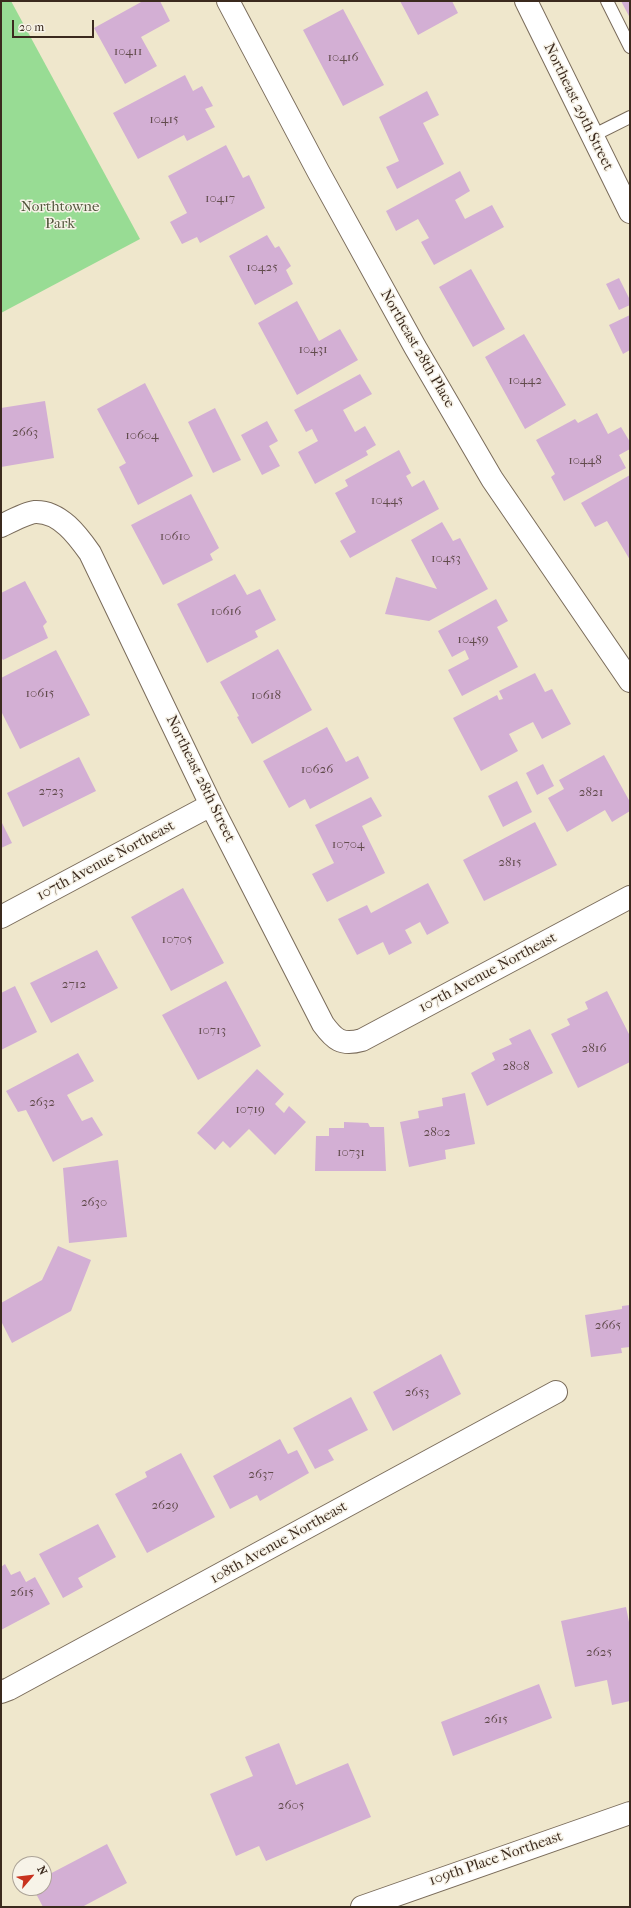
<!DOCTYPE html>
<html>
<head>
<meta charset="utf-8">
<style>
	body { margin:0 }
	#map { position:relative; width:631px; height:1908px; overflow:hidden; background:#efe7cc; font-family:"IM FELL French Canon",serif }
	canvas { display:block }
	.frame { position:absolute; inset:0; border:2px solid #3b2a1e; pointer-events:none }
	.north { position:absolute; left:12px; top:1856px; width:40px; height:40px; box-sizing:border-box; background:#f7f3e8; border:1px solid #aca397; border-radius:50%; rotate:62deg; font-size:11px; font-weight:700; line-height:16px; text-align:center; color:#3b2a1e }
	.north::after { content:''; display:block; margin:auto; width:14px; height:18px; background:#c8321e; clip-path:polygon(50% 0,100% 100%,50% 72%,0 100%) }
	.scale { position:absolute; left:12px; top:20px; width:82px; height:18px; box-sizing:border-box; border:2px solid #3b2a1e; border-top:0; padding-left:5px; font-size:12px; line-height:14px; white-space:nowrap; color:#3b2a1e; -webkit-text-stroke:3px #f7f3e8; paint-order:stroke }
</style>
</head>
<body>
<div id="map">
<canvas width="631" height="1908"></canvas>
<div class="frame"></div>
<div class="north">N</div>
<div class="scale">20 m</div>
</div>
<script>
const ctx = document.querySelector('canvas').getContext('2d');
ctx.lineJoin = 'round';
function paint(path, color) { ctx.fillStyle = color; ctx.fill(path, 'evenodd'); }
function strokePath(path, color, width, dash) { ctx.strokeStyle = color; ctx.lineWidth = width; ctx.lineCap = dash ? 'butt' : 'round'; ctx.setLineDash(dash || []); ctx.stroke(path); }
function write(font, color, halo, rows, align = 'center') {
  ctx.font = font + ' "IM FELL French Canon",serif'; ctx.lineWidth = 3; ctx.setLineDash([]); ctx.textBaseline = 'middle'; ctx.strokeStyle = halo; ctx.fillStyle = color; for (const [text, x, y, turn = 0] of rows) {
    ctx.save(); ctx.translate(x, y); ctx.rotate((+turn || 0) * Math.PI / 180); ctx.textAlign = isNaN(turn) ? turn : align; if (halo) ctx.strokeText(text, 0, 0); ctx.fillText(text, 0, 0); ctx.restore();
  }
}
paint(new Path2D(`
	M1 1H11L140 239 1 313Z`), '#98dc94');
paint(new Path2D(`
	M143 1H160L170 21 141 37 157 66 125 84 94 28Z
	M400 1H452L458 13 418 35Z
	M621 1H630V18Z
	M343 9 384 85 343 106 303 30Z
	M185 75 193 91 202 86 213 106 205 109 215 127 187 141 184 135 138 159 113 113Z
	M427 91 439 115 423 123 444 164 397 189 386 167 399 161 379 117Z
	M226 145 243 178 249 175 265 208 200 243 197 237 182 244 170 222 187 213 168 176Z
	M460 171 470 191 455 200 465 219 492 205 504 227 434 265 421 242 429 238 418 219 396 231 386 211Z
	M267 235 275 248 279 246 291 266 286 270 293 284 255 305 229 256Z
	M471 269 505 329 473 347 439 287Z
	M619 278 630 300V305L619 310 606 284Z
	M297 301 319 341 340 329 358 360 297 395 258 323Z
	M630 315V350L623 354 609 325Z
	M524 334 566 405 525 429 485 357Z
	M360 374 372 394 343 410 355 432 365 426 376 445 366 451 368 455 315 484 298 452 318 441 312 429 306 432 294 410Z
	M145 383 193 476 138 505 119 467 126 463 97 409Z
	M45 401 54 458 1 467V408Z
	M215 408 241 460 213 473 188 422Z
	M597 413 608 434 621 427 630 442V449L619 455 626 468 564 501 551 477 555 474 536 440 575 419 578 423Z
	M267 421 278 441 269 446 280 466 262 475 241 435Z
	M399 450 411 473 406 476 412 487 424 480 439 509 350 558 340 541 356 532 335 493 348 486 345 480Z
	M630 475V560L607 521 595 527 581 503Z
	M191 494 219 548 210 554 213 560 163 585 131 525Z
	M442 522 453 541 460 538 488 589 429 621 385 614 396 577 437 589 411 540Z
	M235 574 247 595 260 589 276 620 255 631 258 637 207 663 177 604Z
	M25 581 47 622 43 626 48 638 3 660 1 657V593Z
	M496 599 508 621 497 627 518 667 462 696 448 670 469 659 465 650 452 657 438 631Z
	M278 649 312 710 252 744 237 717 239 716 220 682Z
	M56 650 90 715 20 749 1 711V678Z
	M535 673 545 692 552 689 571 724 542 739 533 722 509 734 518 751 481 771 453 718 497 695 499 700 503 699 499 691Z
	M327 727 346 762 358 756 369 778 310 809 305 799 289 808 263 761Z
	M604 755 630 802V811L612 822 605 810 567 832 548 798 564 789 559 780Z
	M79 757 96 791 23 827 7 793Z
	M543 764 554 786 537 795 526 773Z
	M517 781 532 812 503 827 488 796Z
	M371 797 382 816 362 826 385 873 327 902 312 874 334 863 315 825Z
	M1 821 12 843 1 848Z
	M535 822 557 865 484 901 463 860Z
	M428 883 449 923 427 935 420 922 405 930 412 943 389 955 383 942 357 955 338 919 367 905 371 913Z
	M183 888 224 963 171 991 131 917Z
	M97 950 118 988 51 1023 30 983Z
	M226 981 261 1046 198 1080 162 1015Z
	M15 986 37 1032 1 1050V993Z
	M607 991 630 1036V1062L578 1088 551 1034 570 1025 567 1019 588 1009 585 1002Z
	M530 1029 553 1073 487 1106 471 1073 495 1060 492 1053 512 1044 509 1039Z
	M78 1053 94 1081 67 1095 82 1121 92 1117 103 1135 53 1162 26 1110 18 1112 6 1091Z
	M257 1069 284 1094 275 1104 284 1113 289 1106 306 1122 275 1155 249 1129 230 1148 223 1141 215 1150 197 1133Z
	M465 1093 475 1144 445 1150 446 1159 409 1167 400 1122 419 1118 418 1111 443 1106 442 1098Z
	M344 1122 368 1123 370 1127H384L386 1171H315L316 1136H329V1128H344Z
	M118 1160 127 1237 69 1243 63 1168Z
	M58 1246 91 1260 71 1311 12 1343 1 1321V1303L42 1280Z
	M630 1305V1347L621 1348 622 1353 591 1357 585 1315 622 1309V1306Z
	M441 1354 461 1394 393 1431 373 1392Z
	M351 1397 368 1430 328 1450 334 1460 315 1469 293 1428Z
	M280 1439 288 1454 297 1450 309 1473 260 1501 257 1495 230 1509 213 1476Z
	M181 1453 215 1517 147 1553 115 1494 147 1477 145 1472Z
	M98 1524 116 1557 78 1578 83 1587 63 1598 39 1554Z
	M5 1564 11 1575 20 1571 26 1582 35 1577 50 1604 1 1630V1567Z
	M626 1607 630 1627V1701L612 1705 607 1680 575 1687 561 1621Z
	M539 1684 552 1718 453 1756 441 1722Z
	M279 1743 296 1785 348 1763 371 1817 266 1861 259 1846 236 1856 210 1794 253 1776 245 1757Z
	M107 1844 127 1883 82 1907H43L33 1888H44V1877Z`), '#d3afd4');
const service = new Path2D(`
	M607 1 630 47
	M592 136 630 117`);
const minor = new Path2D(`
	M228 1 318 171 415 347 492 479 630 681
	M526 1 630 212
	M1 526C9 522 26 513 35 512 60 511 78 536 90 553L211 805 323 1024C334 1039 341 1046 362 1040L630 897
	M1 917 211 805
	M1 1692 9 1689 556 1392
	M362 1907 630 1813`);
strokePath(service, '#7a6c5b', 14);
strokePath(minor, '#7a6c5b', 24);
strokePath(service, '#fff', 12);
strokePath(minor, '#fff', 22);
write('13px', '#614b4c', null, [
	["10411",128,52],
	["10416",343,58],
	["10415",164,120],
	["10417",220,199],
	["10425",262,268],
	["10431",313,350],
	["10442",525,381],
	["2663",25,433],
	["10604",142,436],
	["10448",585,461],
	["10445",387,501],
	["10610",175,537],
	["10453",446,559],
	["10616",226,612],
	["10459",473,640],
	["10615",40,694],
	["10618",266,696],
	["10626",317,770],
	["2723",51,792],
	["2821",591,793],
	["10704",348,845],
	["2815",510,863],
	["10705",177,940],
	["2712",74,985],
	["10713",212,1031],
	["2816",594,1049],
	["2808",516,1067],
	["2632",42,1103],
	["10719",250,1110],
	["2802",437,1133],
	["10731",351,1153],
	["2630",94,1203],
	["2665",608,1326],
	["2653",417,1393],
	["2637",261,1475],
	["2629",165,1506],
	["2615",22,1593],
	["2625",599,1653],
	["2615",496,1720],
	["2605",291,1806]
]);
write('15px', '#3b2a1e', '#f7f3e8', [
	["Northeast 29th Street",578,107,64],
	["Northeast 28th Place",417,349,60],
	["Northeast 28th Street",200,779,64],
	["107th Avenue Northeast",106,861,-28],
	["107th Avenue Northeast",488,973,-28],
	["108th Avenue Northeast",279,1543,-29],
	["109th Place Northeast",496,1859,-19]
]);
write('15px', '#52563c', '#f7f3e8', [
	["Northtowne",60,207],
	["Park",60,224]
]);
</script>
</body>
</html>
